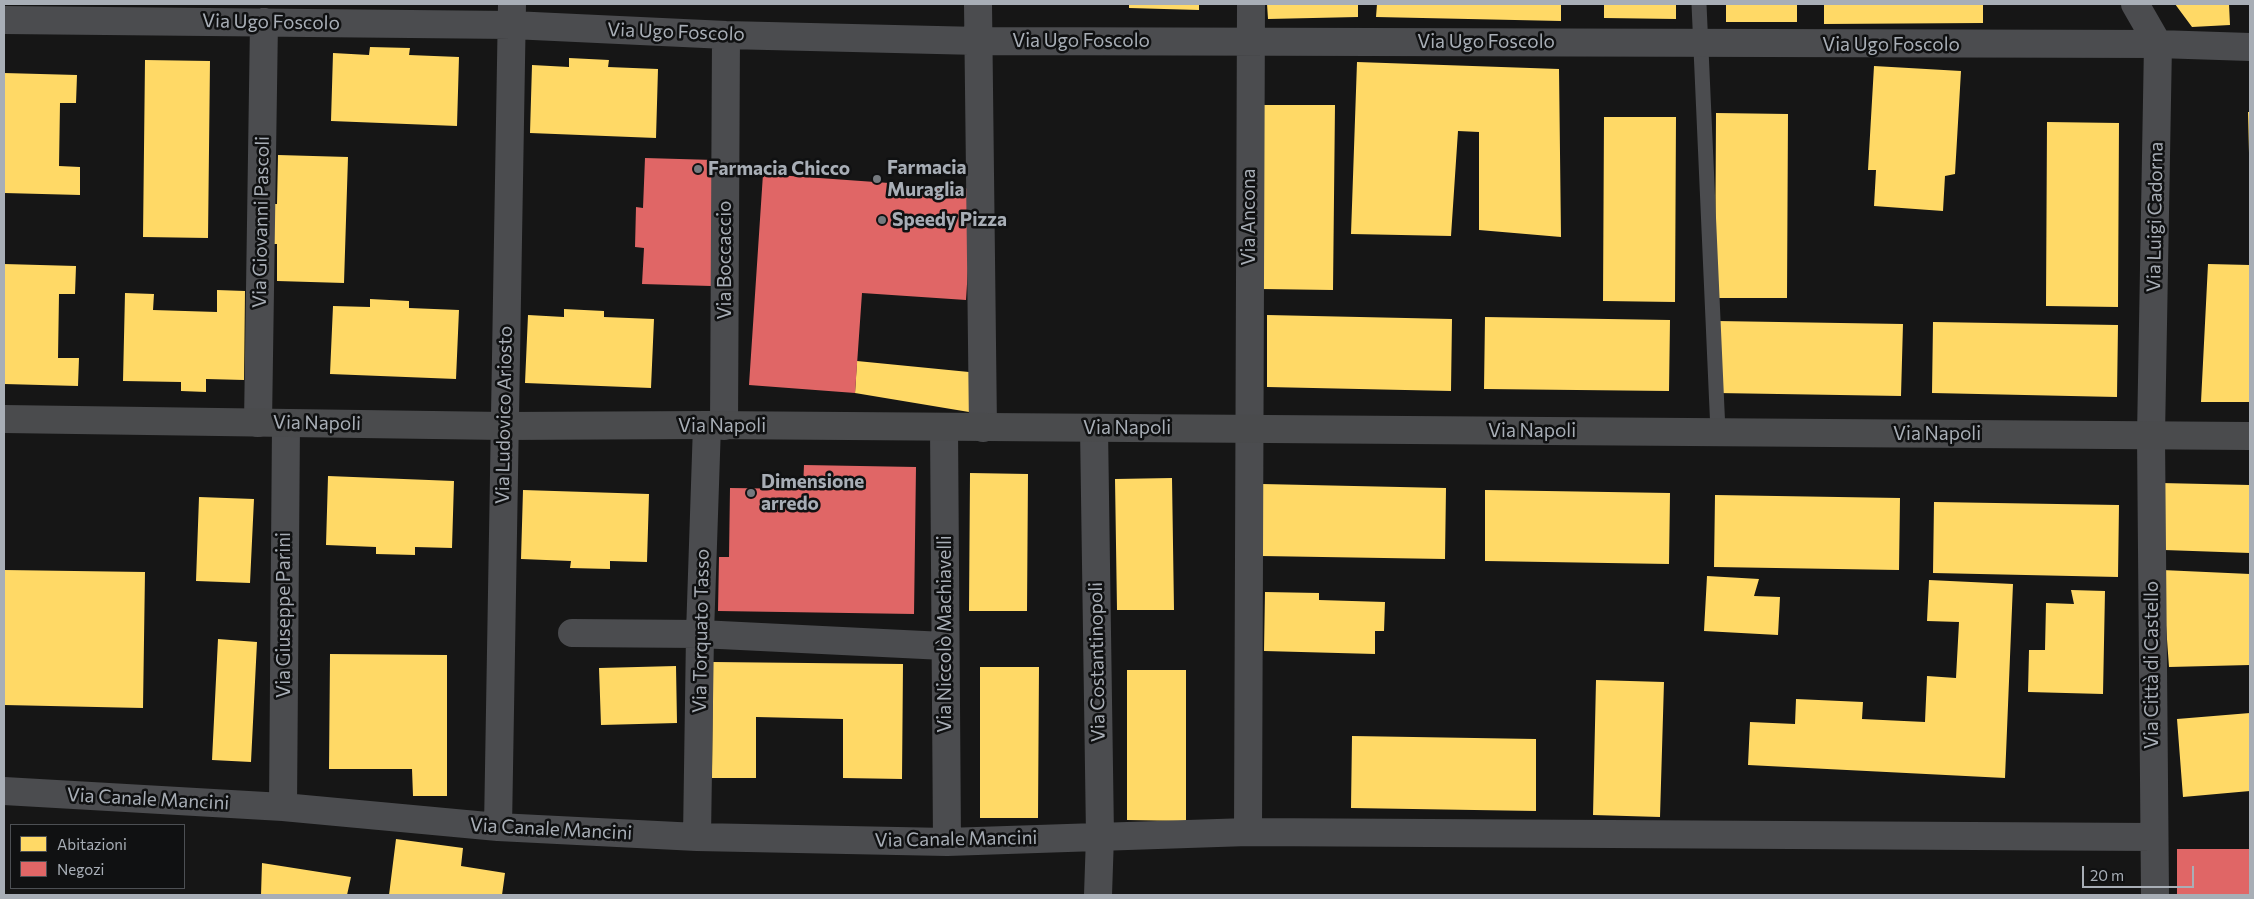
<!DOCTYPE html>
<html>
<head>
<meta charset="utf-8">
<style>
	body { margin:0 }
	#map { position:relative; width:2254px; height:899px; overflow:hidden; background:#161616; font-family:Commissioner,sans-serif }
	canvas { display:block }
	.frame { position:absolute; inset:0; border:5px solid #a8aeb6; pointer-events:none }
	.legend { position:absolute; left:10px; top:824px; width:175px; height:65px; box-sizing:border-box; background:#101112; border:1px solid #4d5054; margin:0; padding:6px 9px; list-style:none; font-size:15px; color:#a8aeb6 }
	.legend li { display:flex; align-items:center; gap:10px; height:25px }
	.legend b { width:25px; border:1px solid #4d5054 }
	.scale { position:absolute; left:2082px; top:866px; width:112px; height:22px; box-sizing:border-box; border:2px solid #a8aeb6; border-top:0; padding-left:6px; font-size:15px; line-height:18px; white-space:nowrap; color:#a8aeb6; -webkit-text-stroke:4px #101112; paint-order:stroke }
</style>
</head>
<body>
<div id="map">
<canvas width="2254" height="899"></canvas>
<div class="frame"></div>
<ul class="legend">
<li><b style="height:14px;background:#ffd966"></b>Abitazioni</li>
<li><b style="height:14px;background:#e06666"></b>Negozi</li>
</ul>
<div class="scale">20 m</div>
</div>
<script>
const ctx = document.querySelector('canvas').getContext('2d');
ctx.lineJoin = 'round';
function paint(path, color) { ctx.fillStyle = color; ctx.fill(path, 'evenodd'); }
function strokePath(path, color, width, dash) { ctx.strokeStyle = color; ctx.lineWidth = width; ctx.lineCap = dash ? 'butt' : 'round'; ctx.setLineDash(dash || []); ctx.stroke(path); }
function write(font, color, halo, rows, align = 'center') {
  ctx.font = font + ' Commissioner,sans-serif'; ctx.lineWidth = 5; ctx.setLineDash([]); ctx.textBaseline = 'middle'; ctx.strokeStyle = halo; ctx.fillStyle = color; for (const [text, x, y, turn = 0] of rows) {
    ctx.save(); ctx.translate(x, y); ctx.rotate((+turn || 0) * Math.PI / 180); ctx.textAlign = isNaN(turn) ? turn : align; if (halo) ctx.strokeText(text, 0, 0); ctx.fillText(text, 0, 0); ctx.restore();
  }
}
paint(new Path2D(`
	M1129 4H1199V10L1129 8Z
	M1267 4H1358V17L1268 19Z
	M1377 4H1561V21L1376 17Z
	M1604 4H1676V19L1604 18Z
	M1726 4H1797V22H1726Z
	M1824 4H1983V23L1824 24Z
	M2175 4H2229L2230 25 2192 27Z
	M370 47 410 48 409 55 459 57 457 126 331 121 333 53 369 55Z
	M569 58 609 60 608 67 658 69 656 138 530 133 532 65 569 67Z
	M145 60 210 61 208 238 143 237Z
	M1357 62 1559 69 1561 237 1479 230V132L1458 131 1451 236 1351 234Z
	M1874 66 1961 71 1955 174 1945 176 1943 211 1874 206 1876 170H1868Z
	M4 73 77 75 76 103H60L59 166 80 167V195L4 193Z
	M1263 105H1335L1333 290 1261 289Z
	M2248 112H2250V153H2249Z
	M1716 113 1788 114 1787 298H1715Z
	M1604 117H1676L1675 302 1603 301Z
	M2047 122 2119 123 2118 307 2046 306Z
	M278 155 348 157 344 283 277 281V244H269L270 204H277Z
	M4 264 76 266 75 294H59L58 358H79L78 386 4 384Z
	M2208 264 2250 265V402H2201Z
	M217 290 245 291 244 380 206 379V392L181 391V382L123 381 125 293 154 294 153 310 217 312Z
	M370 299 409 301V308L459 310 456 379 330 374 333 306 370 307Z
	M564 309 604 311V317L654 319 651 388 525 383 528 315 564 317Z
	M1267 315 1452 319 1451 391 1267 387Z
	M1485 317 1670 320 1669 391 1484 389Z
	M1717 321 1903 324 1901 396 1717 393Z
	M1933 322 2118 325 2117 397 1932 393Z
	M857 361 969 372V412L855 393Z
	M970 473 1028 474 1027 611H969Z
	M328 476 454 481 452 548 415 547V555L376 554V547L326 545Z
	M1172 478 1174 610H1117L1115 479Z
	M2161 483 2250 485V553L2164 550Z
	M1262 484 1446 488 1445 559 1261 556Z
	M523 490 649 494 647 562 610 561V569L570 568 571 561 521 559Z
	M1485 490 1670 493 1669 564 1485 561Z
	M1715 495 1900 498 1899 570 1714 567Z
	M199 497 254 499 250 583 196 581Z
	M1934 502 2119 505 2118 577 1933 573Z
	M4 570 145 572 143 708 4 705Z
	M2162 570 2250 574V665L2169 667Z
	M1707 576 1759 579 1754 596 1780 597 1778 635 1704 631Z
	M1929 580 2013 584 2005 778 1748 765 1750 722 1795 724 1796 699 1863 702 1862 719 1925 722 1927 676 1956 678 1959 622 1927 621Z
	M2071 590 2105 591 2103 694 2028 692 2029 650H2045L2046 603 2074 604Z
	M1265 592 1319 593V600L1385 602 1384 631H1375V654L1264 651Z
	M218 639 257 642 251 762 212 760Z
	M330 654 447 655V796H413L412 769H329Z
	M713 662 903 664 902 779 843 778V719L756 717V778H712Z
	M676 666 677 723 601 725 599 668Z
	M980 667H1039L1038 818H980Z
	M1127 670H1186V821L1127 820Z
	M1596 680 1664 682 1660 817 1593 815Z
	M2250 713V791L2183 797 2177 719Z
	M1352 736 1536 739V811L1351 808Z
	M396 839 463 848 461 866 505 873 502 895H389Z
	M262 863 351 877 347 895H261Z`), '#ffd966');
paint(new Path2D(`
	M645 158 714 160 711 286 642 284 644 248 635 247 636 207 643 208Z
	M763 174 973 189 966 300 862 293 855 393 749 385Z
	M804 465 916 467 914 614 718 611 719 557H729L730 488 803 489Z
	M2177 849H2250V895H2177Z`), '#e06666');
strokePath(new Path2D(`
	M1699 4 1718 432`), '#4b4c4f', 15);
strokePath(new Path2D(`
	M978 4 983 428
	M2135 4 2158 44 2151 436 2155 895
	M4 20 512 25 726 35 979 41 2158 44 2250 47
	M258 423 264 22
	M724 426 726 35
	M944 427 947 842
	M1094 428 1100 836 1098 895
	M572 633 700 634 944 646
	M4 791 283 807 498 827 697 837 947 842 1248 832 2153 837
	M283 807 286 423
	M498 827 512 4
	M1248 832 1251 4
	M697 837 700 634 707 425`), '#4b4c4f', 28);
strokePath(new Path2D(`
	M4 419 504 426 707 425 2250 436`), '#4a4b4d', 28);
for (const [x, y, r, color] of [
	[698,169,5,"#75797e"],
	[877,179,5,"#75797e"],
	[882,220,5,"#75797e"],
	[751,493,5,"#75797e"]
]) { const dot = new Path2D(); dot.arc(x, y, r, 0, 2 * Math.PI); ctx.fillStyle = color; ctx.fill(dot); strokePath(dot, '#101112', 2); }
write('19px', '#a8aeb6', '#101112', [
	["Via Ugo Foscolo",271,22,1],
	["Via Ugo Foscolo",676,32,2],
	["Via Ugo Foscolo",1081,41],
	["Via Ugo Foscolo",1486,42],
	["Via Ugo Foscolo",1891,45],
	["Via Ancona",1249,217,-90],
	["Via Luigi Cadorna",2155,217,-89],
	["Via Giovanni Pascoli",261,222,-89],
	["Via Boccaccio",725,260,-90],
	["Via Ludovico Ariosto",504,415,-89],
	["Via Napoli",317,423,1],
	["Via Napoli",722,426],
	["Via Napoli",1127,428],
	["Via Napoli",1532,431],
	["Via Napoli",1937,434],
	["Via Giuseppe Parini",284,615,-90],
	["Via Torquato Tasso",701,631,-89],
	["Via Niccolò Machiavelli",945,634,-90],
	["Via Costantinopoli",1097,662,-91],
	["Via Città di Castello",2152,665,-90],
	["Via Canale Mancini",148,799,3],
	["Via Canale Mancini",551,829,3],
	["Via Canale Mancini",956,839,-1]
]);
write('bold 19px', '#a8aeb6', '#101112', [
	["Farmacia",887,168],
	["Muraglia",887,190],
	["Farmacia Chicco",708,169],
	["Speedy Pizza",892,220],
	["Dimensione",761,482],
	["arredo",761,504]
], 'left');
</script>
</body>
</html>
